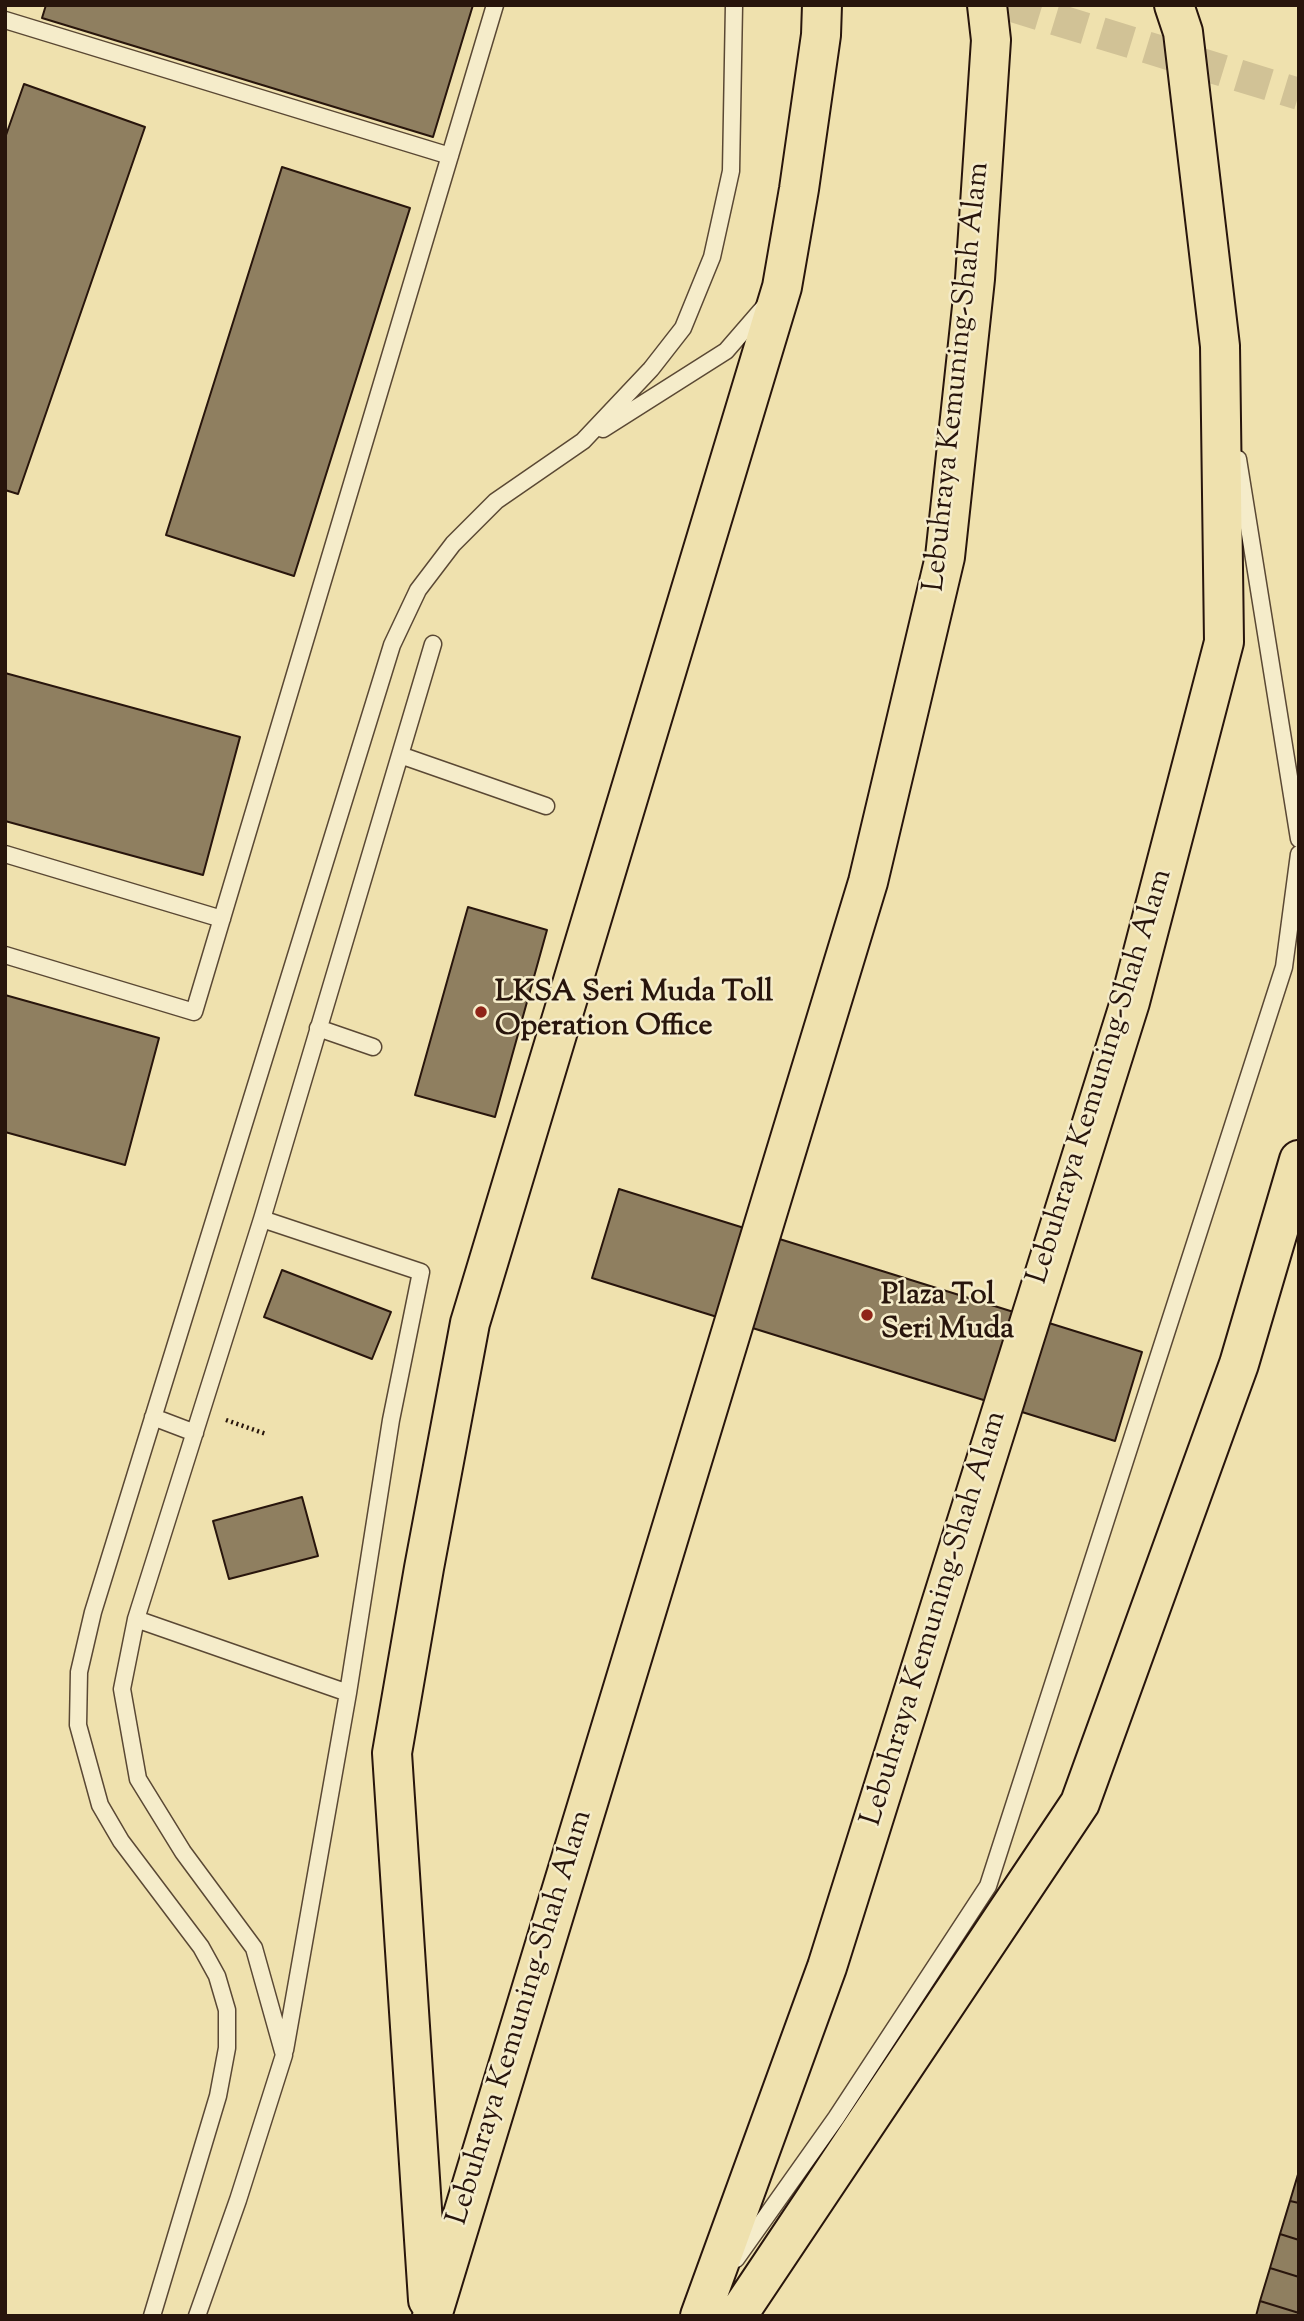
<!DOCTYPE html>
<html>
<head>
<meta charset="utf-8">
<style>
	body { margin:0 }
	#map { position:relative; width:1304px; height:2321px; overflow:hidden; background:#efe1ae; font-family:"Sorts Mill Goudy",serif }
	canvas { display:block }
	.frame { position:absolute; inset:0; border:7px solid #28150c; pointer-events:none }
</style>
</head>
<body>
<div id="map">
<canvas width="1304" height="2321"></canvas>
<div class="frame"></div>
</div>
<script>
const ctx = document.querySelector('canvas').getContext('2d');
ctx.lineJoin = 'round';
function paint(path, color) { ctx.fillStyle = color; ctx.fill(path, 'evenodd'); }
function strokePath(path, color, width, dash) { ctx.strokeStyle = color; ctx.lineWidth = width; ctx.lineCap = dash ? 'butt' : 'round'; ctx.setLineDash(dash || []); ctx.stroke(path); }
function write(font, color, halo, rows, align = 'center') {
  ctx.font = font + ' "Sorts Mill Goudy",serif'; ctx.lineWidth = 5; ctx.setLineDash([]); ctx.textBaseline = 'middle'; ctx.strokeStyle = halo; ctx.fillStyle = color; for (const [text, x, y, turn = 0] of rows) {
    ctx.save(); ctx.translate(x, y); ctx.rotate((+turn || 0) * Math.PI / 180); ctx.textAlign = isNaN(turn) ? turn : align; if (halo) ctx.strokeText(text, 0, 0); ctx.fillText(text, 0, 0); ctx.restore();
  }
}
const building = new Path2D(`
	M46 5H473L433 137 42 18Z
	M24 84 145 127 18 494 5 490V138Z
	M282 167 410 208 294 576 166 535Z
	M5 673 240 737 203 875 5 821Z
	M468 907 547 930 495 1117 415 1095Z
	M5 995 159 1038 125 1165 5 1132Z
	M619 1189 1142 1352 1115 1441 592 1278Z
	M282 1270 391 1312 372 1359 264 1317Z
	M302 1497 318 1556 229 1579 213 1521Z
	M1299 2171V2203L1290 2201Z
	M1290 2201 1299 2203V2240L1280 2234Z
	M1280 2234 1299 2240V2277L1270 2268Z
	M1270 2268 1299 2277V2313L1260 2301Z
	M1260 2301 1299 2313V2316H1256Z`);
paint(building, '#8f7f60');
strokePath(building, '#28150c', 2);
strokePath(new Path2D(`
	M1009 5 1299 94`), '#d1c296', 32, [32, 16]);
const lane = new Path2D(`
	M5 20 450 156
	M603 429 726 351 765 306
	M1238 459 1299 839
	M400 755 546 806
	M5 854 222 919
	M5 955 194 1012 495 5
	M318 1028 373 1047
	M262 1219 421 1272 391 1420 348 1693 285 2050
	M153 1417 195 1433
	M136 1619 348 1693
	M736 2259 836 2118 988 1886 1284 967 1299 854
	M152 2316 218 2096 227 2048V2010L217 1976 201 1947 121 1841 100 1805 78 1725 79 1672 93 1612 392 645 418 590 453 544 496 501 583 441 651 369 683 328 712 257 731 171 734 5
	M197 2316 238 2200 284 2055 254 1948 183 1852 138 1779 122 1689 136 1619 262 1219 433 644`);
const highway = new Path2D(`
	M428 2300 392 1753 424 1568 470 1323 782 287 799 189 821 35 822 5
	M432 2316 868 882 945 557 975 279 991 40 987 5
	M700 2316 827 1967 1130 1002 1224 642 1220 346 1183 32 1174 5
	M737 2316 1080 1803 1239 1364 1299 1160`);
strokePath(lane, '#5a4834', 19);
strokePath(highway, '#28150c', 42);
strokePath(new Path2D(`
	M226 1420 266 1434`), '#28150c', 4.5, [2, 3.5]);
strokePath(lane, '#f5ecca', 16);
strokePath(highway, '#efe1ae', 38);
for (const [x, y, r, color] of [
	[481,1012,7,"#8f2418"],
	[867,1315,7,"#8f2418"]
]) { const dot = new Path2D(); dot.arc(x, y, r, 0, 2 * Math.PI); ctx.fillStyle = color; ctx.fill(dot); strokePath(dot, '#f5ecca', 2.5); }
write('30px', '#28150c', '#f5ecca', [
	["Lebuhraya Kemuning-Shah Alam",959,377,-84],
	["Lebuhraya Kemuning-Shah Alam",1102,1077,-73],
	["Lebuhraya Kemuning-Shah Alam",936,1619,-73],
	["Lebuhraya Kemuning-Shah Alam",522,2018,-73]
]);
write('bold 30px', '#28150c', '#f5ecca', [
	["LKSA Seri Muda Toll",495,995],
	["Operation Office",495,1029],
	["Plaza Tol",881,1298],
	["Seri Muda",881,1332]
], 'left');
</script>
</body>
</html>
